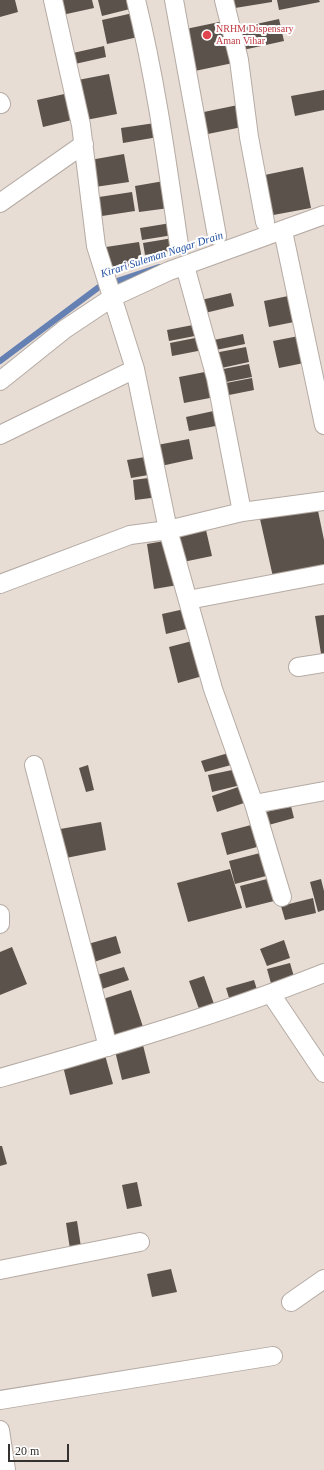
<!DOCTYPE html>
<html>
<head>
<meta charset="utf-8">
<style>
	body { margin:0 }
	#map { position:relative; width:324px; height:1470px; overflow:hidden; background:#e8ddd5; font-family:Georgia,serif }
	canvas { display:block }
	.scale { position:absolute; left:8px; top:1444px; width:61px; height:18px; box-sizing:border-box; border:2px solid #35312e; border-top:0; padding-left:5px; font-size:12px; line-height:14px; white-space:nowrap; color:#35312e; -webkit-text-stroke:3px #fff; paint-order:stroke }
</style>
</head>
<body>
<div id="map">
<canvas width="324" height="1470"></canvas>
<div class="scale">20 m</div>
</div>
<script>
const ctx = document.querySelector('canvas').getContext('2d');
ctx.lineJoin = 'round';
function strokePath(path, color, width, dash) { ctx.strokeStyle = color; ctx.lineWidth = width; ctx.lineCap = dash ? 'butt' : 'round'; ctx.setLineDash(dash || []); ctx.stroke(path); }
function paint(path, color) { ctx.fillStyle = color; ctx.fill(path, 'evenodd'); }
function write(font, color, halo, rows, align = 'center') {
  ctx.font = font + ' Georgia,serif'; ctx.lineWidth = 4; ctx.setLineDash([]); ctx.textBaseline = 'middle'; ctx.strokeStyle = halo; ctx.fillStyle = color; for (const [text, x, y, turn = 0] of rows) {
    ctx.save(); ctx.translate(x, y); ctx.rotate((+turn || 0) * Math.PI / 180); ctx.textAlign = isNaN(turn) ? turn : align; if (halo) ctx.strokeText(text, 0, 0); ctx.fillText(text, 0, 0); ctx.restore();
  }
}
strokePath(new Path2D(`
	M0 361 99 287 159 267`), '#6580b2', 6);
paint(new Path2D(`
	M0 0H15L18 12 0 17Z
	M59 0H92L94 8 62 15Z
	M98 0H132L134 8 102 16Z
	M234 0H272V2L235 8Z
	M277 0H319L320 2 279 10Z
	M133 13 138 37 107 44 102 20Z
	M279 19 284 41 243 50 238 28Z
	M224 21 233 63 190 72 181 30Z
	M104 46 106 57 75 64 73 53Z
	M109 74 117 114 86 120 78 80Z
	M324 90V110L295 116 291 96Z
	M69 93 76 119 43 127 37 100Z
	M238 105 242 127 203 135 199 113Z
	M155 123 158 137 123 143 121 128Z
	M124 154 129 182 95 187 90 160Z
	M303 167 311 208 268 216 260 176Z
	M164 181 169 208 139 212 135 186Z
	M132 192 135 211 102 216 99 197Z
	M171 223 173 235 142 240 140 228Z
	M173 238 175 250 145 255 143 243Z
	M139 242 143 265 110 270 106 247Z
	M231 293 234 306 205 313 201 300Z
	M293 295 299 321 269 327 264 301Z
	M198 324 200 335 169 341 167 330Z
	M243 334 245 344 211 351 209 341Z
	M304 335 309 362 279 368 273 341Z
	M200 337 203 350 172 356 170 343Z
	M246 347 249 362 217 369 214 353Z
	M249 364 252 377 221 383 218 370Z
	M210 371 215 397 184 403 179 377Z
	M252 378 254 390 224 396 221 384Z
	M218 410 221 425 189 431 186 417Z
	M189 439 193 459 161 466 157 445Z
	M151 456 154 474 131 478 127 460Z
	M156 477 159 497 135 500 133 480Z
	M317 506 324 540V566L273 577 260 519Z
	M206 530 212 556 183 562 177 535Z
	M170 540 178 585 154 589 147 544Z
	M189 608 194 627 166 634 162 614Z
	M324 615V660H322L315 616Z
	M196 640 206 675 178 683 169 647Z
	M232 752 235 764 205 772 201 761Z
	M88 765 94 790 86 792 79 768Z
	M237 769 241 785 212 792 208 775Z
	M241 786 247 802 217 812 212 796Z
	M291 806 294 818 265 826 262 813Z
	M101 822 106 850 66 858 60 829Z
	M251 825 257 847 227 855 221 833Z
	M260 853 266 876 235 884 229 861Z
	M230 869 242 908 188 922 177 883Z
	M267 879 274 901 246 908 240 886Z
	M321 879 324 891V910L318 912 310 882Z
	M313 898 316 913 285 920 281 906Z
	M116 936 121 953 94 962 88 944Z
	M284 940 290 958 267 966 260 949Z
	M12 947 27 984 0 995V952Z
	M290 963 295 980 272 987 267 969Z
	M124 967 129 980 102 989 97 975Z
	M204 976 214 1004 199 1009 189 981Z
	M254 980 258 993 230 1001 226 988Z
	M131 990 143 1027 115 1036 103 999Z
	M143 1045 150 1073 122 1080 115 1051Z
	M105 1055 113 1084 70 1095 63 1066Z
	M0 1146H2L7 1164 0 1166Z
	M137 1182 142 1206 127 1209 122 1185Z
	M77 1221 81 1247 70 1249 66 1223Z
	M171 1269 177 1292 152 1297 147 1274Z`), '#5b524b');
const street = new Path2D(`
	M53 0 81 125 96 246 135 369 168 530 213 689 254 804 282 897
	M136 0C156 81 167 163 179 245
	M174 0 217 236
	M224 0 239 60 249 137 265 222
	M0 102 1 104
	M0 203 84 144
	M283 231 324 425
	M185 266 216 378 242 512
	M0 381 65 329 113 297 169 271 324 215
	M0 435 135 369
	M0 584 130 535 168 530 242 512 324 501
	M188 600 324 574
	M298 667 324 663
	M34 765 108 1047
	M254 804 324 791
	M0 914V924
	M271 994 324 1073
	M0 1078C109 1047 218 1015 324 973
	M0 1270 140 1242
	M291 1302 324 1279
	M0 1400 273 1356
	M0 1430 6 1470`);
strokePath(street, '#b5aba4', 20);
strokePath(street, '#fff', 18);
for (const [x, y, r, color] of [
	[207,35,5,"#e0444e"]
]) { const dot = new Path2D(); dot.arc(x, y, r, 0, 2 * Math.PI); ctx.fillStyle = color; ctx.fill(dot); strokePath(dot, '#fff', 1.5); }
write('10px', '#be3a42', '#fff', [
	["NRHM Dispensary",216,29],
	["Aman Vihar",216,41]
], 'left');
write('italic 11px', '#2150a3', '#fff', [
	["Kirari Suleman Nagar Drain",162,255,-18]
]);
</script>
</body>
</html>
